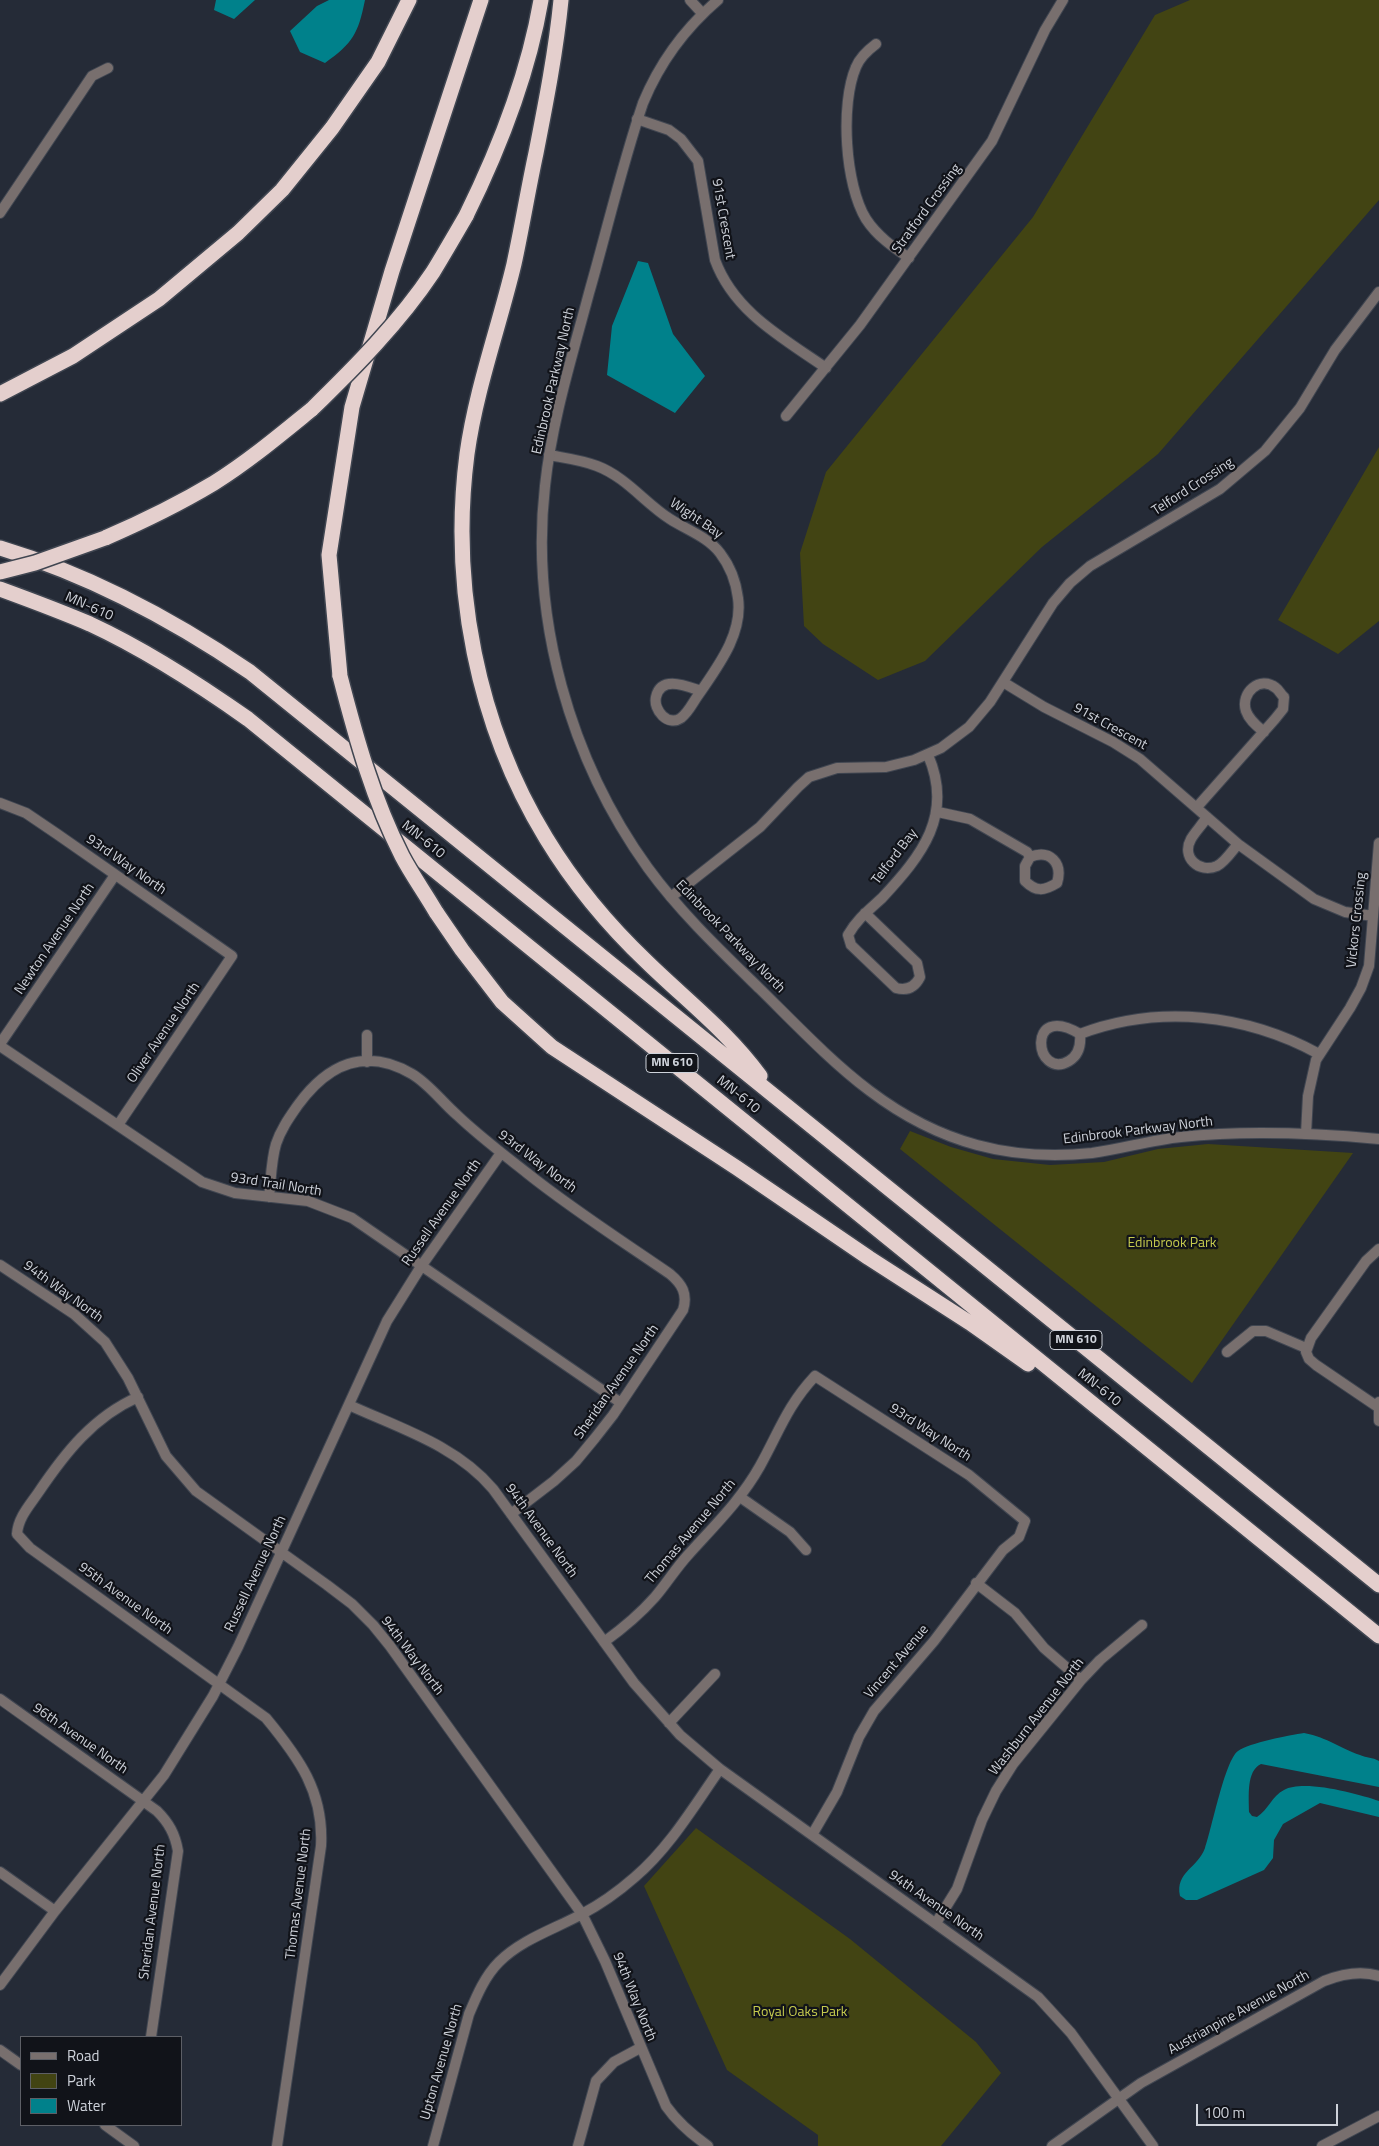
<!DOCTYPE html>
<html>
<head>
<meta charset="utf-8">
<style>
	body { margin:0 }
	#map { position:relative; width:1379px; height:2146px; overflow:hidden; background:#252b37; font-family:"Titillium Web",sans-serif }
	canvas { display:block }
	.legend { position:absolute; left:20px; top:2036px; width:162px; height:90px; box-sizing:border-box; background:#111319; border:1px solid #5d5f66; margin:0; padding:6px 9px; list-style:none; font-size:15px; color:#ced2da }
	.legend li { display:flex; align-items:center; gap:10px; height:25px }
	.legend b { width:25px; border:1px solid #5d5f66 }
	.scale { position:absolute; left:1196px; top:2104px; width:142px; height:22px; box-sizing:border-box; border:2px solid #ced2da; border-top:0; padding-left:6px; font-size:15px; line-height:18px; white-space:nowrap; color:#ced2da; -webkit-text-stroke:4px #111319; paint-order:stroke }
</style>
</head>
<body>
<div id="map">
<canvas width="1379" height="2146"></canvas>
<ul class="legend">
<li><b style="height:6px;background:#786f6e"></b>Road</li>
<li><b style="height:14px;background:#424413"></b>Park</li>
<li><b style="height:14px;background:#00818b"></b>Water</li>
</ul>
<div class="scale">100 m</div>
</div>
<script>
const ctx = document.querySelector('canvas').getContext('2d');
ctx.lineJoin = 'round';
function paint(path, color) { ctx.fillStyle = color; ctx.fill(path, 'evenodd'); }
function strokePath(path, color, width, dash) { ctx.strokeStyle = color; ctx.lineWidth = width; ctx.lineCap = dash ? 'butt' : 'round'; ctx.setLineDash(dash || []); ctx.stroke(path); }
function write(font, color, halo, rows, align = 'center') {
  ctx.font = font + ' "Titillium Web",sans-serif'; ctx.lineWidth = 4.5; ctx.setLineDash([]); ctx.textBaseline = 'middle'; ctx.strokeStyle = halo; ctx.fillStyle = color; for (const [text, x, y, turn = 0] of rows) {
    ctx.save(); ctx.translate(x, y); ctx.rotate((+turn || 0) * Math.PI / 180); ctx.textAlign = isNaN(turn) ? turn : align; if (halo) ctx.strokeText(text, 0, 0); ctx.fillText(text, 0, 0); ctx.restore();
  }
}
paint(new Path2D(`
	M1190 0H1379V200L1158 454 1042 547 925 661 878 680 823 644 804 626 800 553 826 472 1033 217 1155 15Z
	M1379 447V621L1338 654 1278 620Z
	M910 1131 951 1147 993 1159 1050 1165 1104 1162 1158 1149 1208 1144 1353 1153 1192 1383 900 1149Z
	M696 1828 850 1939 976 2042 1001 2073 941 2146H818V2135L727 2070 644 1886Z`), '#424413');
paint(new Path2D(`
	M216 0H255L234 19 214 10Z
	M329 0H365C358 34 353 43 325 63L300 52 290 31 317 6Z
	M638 261 648 263 673 334 705 376 675 413 607 375 612 326Z
	M1304 1733C1329 1738 1339 1748 1360 1755 1367 1758 1372 1757 1379 1761V1787L1261 1764C1246 1771 1249 1797 1249 1812L1252 1816 1257 1817C1268 1810 1272 1796 1284 1790 1304 1779 1358 1794 1379 1801V1817L1320 1803 1283 1824 1274 1840 1273 1858 1264 1870 1197 1900H1186L1180 1896C1175 1872 1198 1868 1205 1848 1212 1828 1225 1760 1238 1751 1249 1743 1290 1735 1304 1733Z`), '#00818b');
const minor = new Path2D(`
	M690 0 702 13
	M876 44C868 50 860 57 856 67 840 104 845 185 866 219 877 236 893 247 909 258
	M637 119 669 130 681 139 698 161 715 260C734 312 783 338 826 368
	M0 213 92 76 108 68
	M786 416 860 325 992 141 1045 30 1063 0
	M549 455C565 458 582 460 597 466 626 477 645 503 670 519 687 530 708 537 720 553 730 566 736 582 738 598 743 634 718 666 699 694 693 702 689 712 681 718 668 727 653 710 656 697 661 675 686 686 701 691
	M1003 682 1044 707 1113 742 1140 759 1238 844 1314 899 1345 912 1373 916
	M0 803 26 813 57 834 232 956 118 1125
	M1197 807 1275 719 1283 709 1284 697C1281 695 1279 690 1276 688 1260 675 1240 693 1246 711 1249 720 1257 726 1264 732
	M938 812 970 819 1027 852 1030 857 1025 866V881C1036 892 1044 891 1057 883 1063 863 1050 849 1030 857
	M1207 817C1202 825 1195 832 1191 839 1181 857 1199 874 1217 866 1225 862 1232 851 1238 844
	M671 897 760 827 798 787 809 777 837 768 886 767 914 760 941 748 969 727 990 702 1053 603 1070 583 1090 566 1220 489 1265 451 1300 408 1335 350 1379 292
	M865 913 917 963 920 977C915 987 907 991 896 988L851 945 848 935C857 919 869 910 882 898 922 855 954 815 928 755
	M1080 1034C1081 1045 1079 1055 1069 1061 1035 1081 1025 1001 1080 1034 1159 1004 1246 1014 1319 1054
	M367 1035V1062
	M0 1044 115 875
	M0 1046 202 1182 235 1193 308 1201 352 1218 621 1403
	M1306 1134 1308 1096 1316 1060 1350 1008 1361 988 1369 966 1379 843
	M269 1197C271 1180 271 1161 276 1144 281 1129 289 1118 298 1105 327 1065 365 1046 412 1074 429 1084 442 1102 457 1115 479 1136 503 1154 527 1173 572 1209 622 1241 670 1274 682 1284 688 1294 683 1310L613 1415 595 1438 576 1461 554 1481 511 1514
	M0 1265 74 1314 105 1342 128 1378 166 1456 196 1491 327 1585 352 1604 373 1625 390 1646 582 1914 605 1961 666 2106C678 2123 691 2134 708 2146
	M1227 1352 1253 1331H1266L1306 1348
	M138 1397C93 1417 65 1453 38 1493 29 1506 18 1518 17 1534L30 1548 266 1718C299 1758 324 1792 321 1846L277 2146
	M1379 1402V1421
	M349 1405C399 1428 456 1445 493 1489L634 1683 680 1735 720 1769 1038 1997 1071 2033 1153 2146
	M1378 1407 1316 1365 1309 1359 1306 1352 1311 1338 1366 1261 1379 1249
	M740 1497 790 1532 806 1550
	M976 1583 1015 1613 1044 1648 1081 1680
	M604 1642C622 1629 640 1614 655 1597 667 1583 676 1568 688 1555 714 1526 741 1500 760 1466 779 1432 787 1406 815 1376L969 1475 1025 1521 1019 1537 1003 1550 934 1641 874 1711 859 1737 837 1792 812 1835
	M0 1699 157 1811C169 1823 175 1834 178 1851L151 2037
	M669 1723 715 1674
	M0 1872 55 1911
	M936 1923 957 1889 982 1820 996 1791 1013 1764 1081 1680 1100 1660 1142 1625
	M0 1985 55 1911 164 1775 213 1696 238 1647 387 1321 422 1265 501 1153
	M433 2146 469 2014C477 1995 485 1976 499 1962 522 1939 555 1929 582 1914 601 1904 619 1891 635 1877 670 1847 694 1806 720 1769
	M578 2146 596 2081 614 2062 640 2048
	M1052 2146 1141 2083 1324 1981C1342 1974 1360 1970 1379 1976
	M1322 2146 1379 2116`);
const tertiary = new Path2D(`
	M718 0C684 29 660 62 643 103 622 165 607 230 589 293 572 357 552 420 545 486 530 618 570 760 648 868 680 912 720 950 760 989 826 1054 884 1120 977 1145 1014 1155 1054 1157 1092 1153 1122 1149 1151 1140 1181 1137 1246 1130 1314 1133 1379 1139
	M0 2050 21 2065
	M105 2125 134 2146`);
const motorway = new Path2D(`
	M561 0C556 51 546 102 536 153 528 190 522 227 514 264 499 327 476 389 467 454 450 585 477 725 546 838 574 884 608 925 647 962 686 1000 728 1032 760 1076
	M466 216C500 147 528 76 541 0
	M0 394 73 356 159 299 238 233 282 190 332 128 378 62 409 0
	M105 538C142 522 179 504 214 483 249 461 280 435 312 409
	M0 548C90 575 172 619 250 672L1379 1585
	M0 589C30 600 60 611 90 624 146 650 197 683 248 719L1379 1636
	M340 676 329 555 352 407 392 271 481 0
	M436 912 462 950 502 1002 552 1047 737 1168 869 1258 970 1323 1028 1364`);
strokePath(minor, '#404651', 12);
strokePath(tertiary, '#404651', 12);
strokePath(motorway, '#404651', 18);
strokePath(minor, '#786f6e', 10);
strokePath(tertiary, '#786f6e', 10);
strokePath(motorway, '#e4cfcd', 15);
const motorwayBridge = new Path2D(`
	M312 409C355 367 399 323 433 272 444 254 455 235 466 216
	M0 572 35 563 105 538
	M340 676C356 738 373 799 402 856 412 875 425 893 436 912`);
strokePath(motorwayBridge, '#404651', 18, []);
strokePath(motorwayBridge, '#e4cfcd', 15);
for (const [x, y, w] of [
	[672,1063,52],
	[1076,1340,52]
]) { const box = new Path2D(); box.roundRect(x - w / 2, y - 9.5, w, 19, 4); ctx.fillStyle = '#111319'; ctx.fill(box); strokePath(box, '#ced2da', 1); }
write('bold 12px', '#ced2da', null, [
	["MN 610",672,1063],
	["MN 610",1076,1340]
]);
write('14px', '#ced2da', '#111319', [
	["Stratford Crossing",927,209,-54],
	["91st Crescent",723,219,80],
	["Edinbrook Parkway North",554,381,-77],
	["Telford Crossing",1193,487,-33],
	["Wight Bay",696,519,34],
	["MN-610",89,607,24],
	["91st Crescent",1110,727,29],
	["MN-610",423,840,39],
	["Telford Bay",895,857,-53],
	["93rd Way North",126,865,35],
	["Vickors Crossing",1357,920,-84],
	["Edinbrook Parkway North",730,937,46],
	["Newton Avenue North",55,939,-56],
	["Oliver Avenue North",164,1033,-56],
	["MN-610",738,1095,39],
	["Edinbrook Parkway North",1138,1131,-7],
	["93rd Way North",537,1162,37],
	["93rd Trail North",276,1185,9],
	["Russell Avenue North",442,1213,-55],
	["94th Way North",63,1292,36],
	["Sheridan Avenue North",617,1382,-55],
	["MN-610",1099,1388,39],
	["93rd Way North",930,1433,33],
	["94th Avenue North",541,1531,54],
	["Thomas Avenue North",691,1532,-50],
	["Russell Avenue North",256,1574,-65],
	["95th Avenue North",125,1599,36],
	["94th Way North",412,1656,53],
	["Vincent Avenue",897,1662,-50],
	["Washburn Avenue North",1037,1717,-52],
	["96th Avenue North",80,1739,35],
	["Thomas Avenue North",299,1894,-83],
	["94th Avenue North",936,1906,35],
	["Sheridan Avenue North",153,1912,-83],
	["94th Way North",634,1997,68],
	["Austrianpine Avenue North",1239,2013,-29],
	["Upton Avenue North",442,2062,-74]
]);
write('14px', '#c6cb4e', '#111319', [
	["Edinbrook Park",1172,1244],
	["Royal Oaks Park",800,2013]
]);
</script>
</body>
</html>
